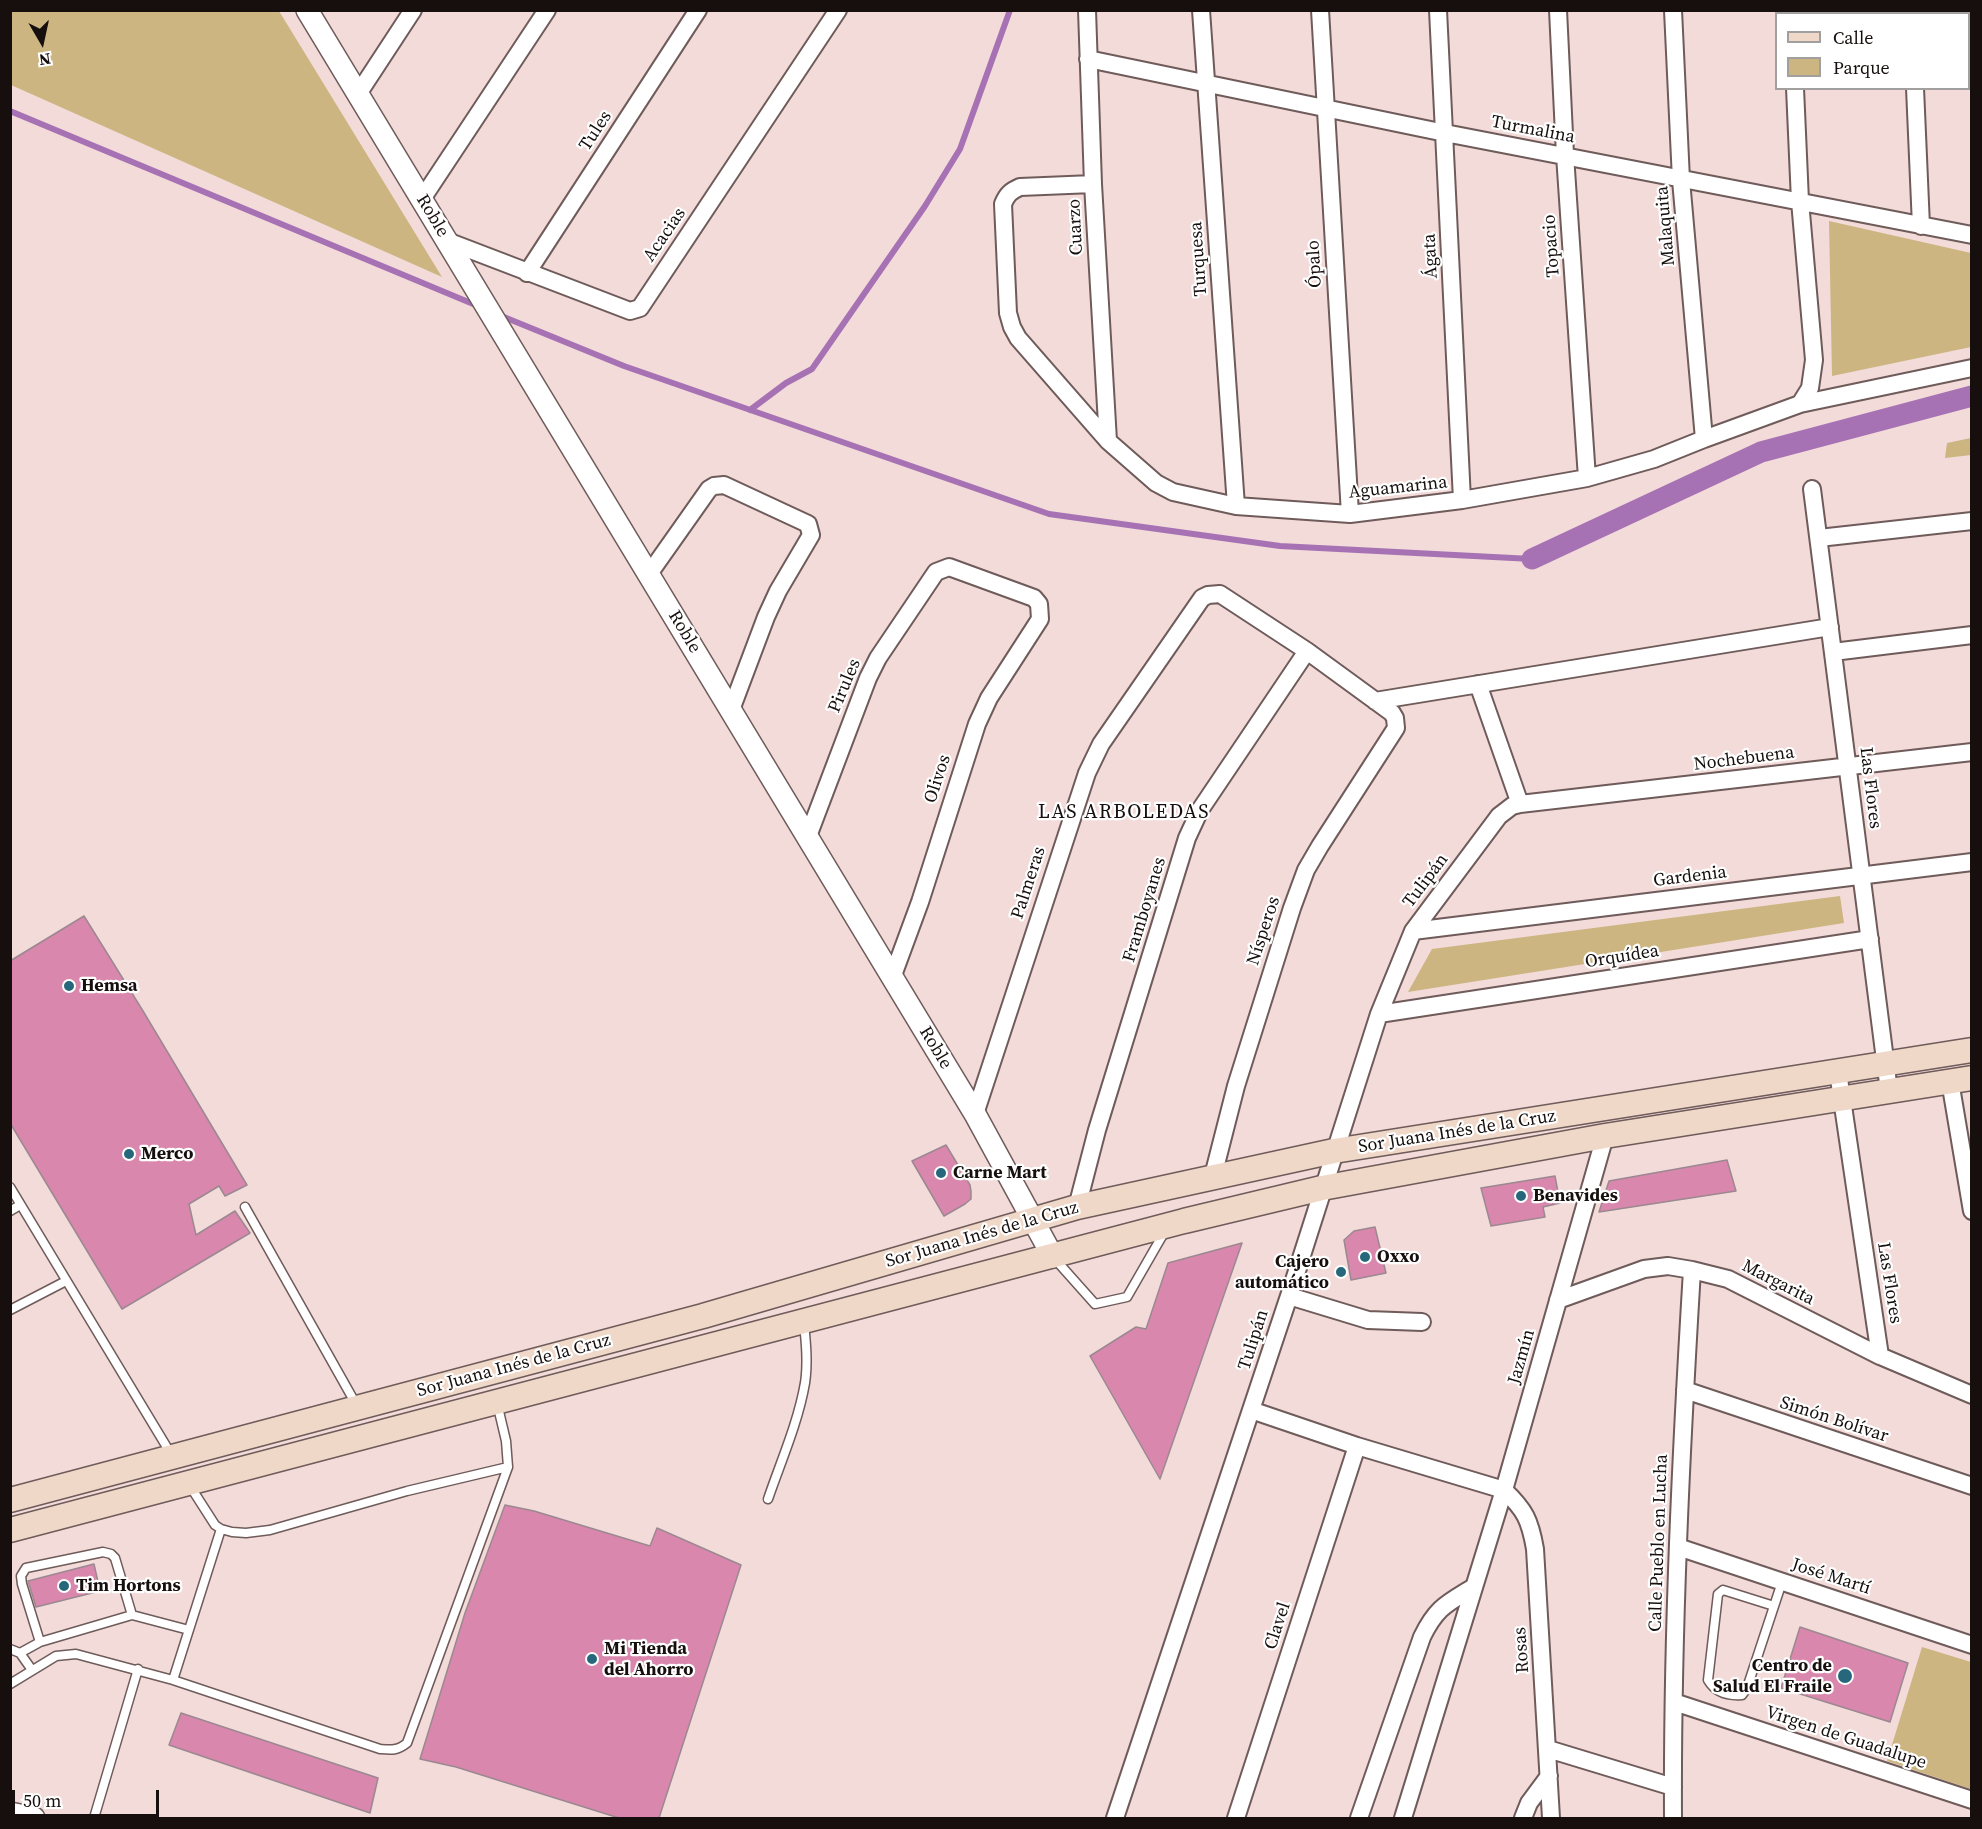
<!DOCTYPE html>
<html>
<head>
<meta charset="utf-8">
<style>
	body { margin:0 }
	#map { position:relative; width:1982px; height:1829px; overflow:hidden; background:#f2dbd9; font-family:"Source Serif 4",serif }
	canvas { display:block }
	.frame { position:absolute; inset:0; border:12px solid #160f0e; pointer-events:none }
	.legend { position:absolute; left:1775px; top:12px; width:195px; height:78px; box-sizing:border-box; background:#fff; border:2px solid #a29f9f; margin:0; padding:8px 10px; list-style:none; font-size:18px; color:#160f0e }
	.legend li { display:flex; align-items:center; gap:12px; height:30px }
	.legend b { width:30px; border:2px solid #a29f9f }
	.north { position:absolute; left:12px; top:12px; width:60px; height:60px; -webkit-text-stroke:4px #fff; paint-order:stroke; rotate:171deg; font-size:16px; font-weight:700; line-height:24px; text-align:center; color:#160f0e }
	.north::after { content:''; display:block; margin:auto; width:21px; height:27px; background:#160f0e; clip-path:polygon(50% 0,100% 100%,50% 72%,0 100%) }
	.scale { position:absolute; left:12px; top:1790px; width:147px; height:27px; box-sizing:border-box; border:3px solid #160f0e; border-top:0; padding-left:8px; font-size:18px; line-height:21px; white-space:nowrap; color:#160f0e; -webkit-text-stroke:4px #fff; paint-order:stroke }
</style>
</head>
<body>
<div id="map">
<canvas width="1982" height="1829"></canvas>
<div class="frame"></div>
<ul class="legend">
<li><b style="height:8px;background:#efd8c8"></b>Calle</li>
<li><b style="height:16px;background:#ccb581"></b>Parque</li>
</ul>
<div class="north">N</div>
<div class="scale">50 m</div>
</div>
<script>
const ctx = document.querySelector('canvas').getContext('2d');
ctx.lineJoin = 'round';
function paint(path, color) { ctx.fillStyle = color; ctx.fill(path, 'evenodd'); }
function strokePath(path, color, width, dash) { ctx.strokeStyle = color; ctx.lineWidth = width; ctx.lineCap = dash ? 'butt' : 'round'; ctx.setLineDash(dash || []); ctx.stroke(path); }
function write(font, color, halo, rows, align = 'center') {
  ctx.font = font + ' "Source Serif 4",serif'; ctx.lineWidth = 4.5; ctx.setLineDash([]); ctx.textBaseline = 'middle'; ctx.strokeStyle = halo; ctx.fillStyle = color; for (const [text, x, y, turn = 0] of rows) {
    ctx.save(); ctx.translate(x, y); ctx.rotate((+turn || 0) * Math.PI / 180); ctx.textAlign = isNaN(turn) ? turn : align; if (halo) ctx.strokeText(text, 0, 0); ctx.fillText(text, 0, 0); ctx.restore();
  }
}
paint(new Path2D(`
	M11 10 279 11 442 277 11 85Z
	M1829 221 1971 253V347L1832 376Z
	M1971 438V455L1945 458 1947 443Z
	M1840 896 1844 923 1408 992 1432 949Z
	M1922 1647 1971 1662V1789L1887 1761Z`), '#ccb581');
strokePath(new Path2D(`
	M10 111 478 306
	M499 315 624 366 1049 514 1280 546 1532 559
	M750 410 786 383 812 369 925 206 960 149 1010 10`), '#a672b4', 6);
strokePath(new Path2D(`
	M1532 559 1761 452 1972 396`), '#a672b4', 21);
const building = new Path2D(`
	M84 916 143 1011 247 1185 225 1196 219 1186 189 1204 196 1235 235 1211 250 1233 122 1309 10 1123V961Z
	M946 1145 970 1185 971 1191V1199L965 1204 944 1216 912 1161Z
	M1727 1160 1736 1191 1599 1212 1609 1181Z
	M1555 1176 1560 1203 1543 1207 1545 1217 1491 1226 1481 1188Z
	M1375 1227 1386 1273 1351 1280 1344 1240 1354 1231Z
	M1242 1243 1160 1479 1090 1356 1136 1327 1146 1329 1168 1263Z
	M505 1505 534 1511 650 1546 657 1528 741 1565 659 1818H619L456 1767 420 1759 465 1613Z
	M94 1564 100 1591 36 1607 28 1581Z
	M1800 1627 1908 1663 1890 1722 1781 1688Z
	M181 1713 378 1778 370 1813 169 1745Z`);
paint(building, '#d987ad');
strokePath(building, '#9b8890', 1.5);
const service = new Path2D(`
	M10 1187 171 1454
	M245 1207 357 1406
	M10 1211 20 1205
	M1054 1258 1095 1304 1127 1297 1165 1231
	M10 1310 66 1281
	M190 1486 215 1525 221 1529 232 1532 246 1533 270 1530 407 1491 508 1467 506 1441 497 1403
	M768 1499C781 1461 798 1423 805 1383 808 1363 806 1343 804 1323
	M1774 1606 1723 1590 1718 1594 1708 1680C1715 1692 1728 1696 1742 1695L1747 1688 1782 1582
	M40 1642 22 1584 21 1576 26 1568 103 1552 111 1554 115 1558 132 1615
	M10 1649 20 1653 32 1670
	M20 1653 40 1642 132 1615 189 1630
	M173 1680 221 1529
	M10 1684 56 1656 76 1654 173 1680 380 1749C391 1750 397 1751 407 1743L508 1467
	M94 1818 138 1669`);
const minor = new Path2D(`
	M1087 10 1093 184 1108 441
	M1201 10 1236 506
	M1320 10 1350 514
	M1438 10 1462 500
	M1558 10 1565 155 1587 478
	M1673 10 1681 180 1704 439
	M1791 10V14
	M1911 10V14
	M1088 59 1445 133 1972 235
	M1915 88 1921 226
	M358 94 413 10
	M1093 184 1020 187C1011 191 1007 194 1003 204L1008 313 1012 327 1018 338 1108 441 1156 483 1173 492 1236 506 1350 514 1462 500 1587 478 1654 459 1704 439 1800 404 1810 388 1814 360 1800 201 1795 88
	M422 199 547 10
	M447 241 630 311 640 308 838 10
	M527 273 698 10
	M1800 404 1972 368
	M1812 489 1889 1091
	M1819 538 1972 521
	M649 574 709 489 714 486 724 485 808 524 811 535 778 591 766 617 731 710
	M1833 652 1972 635
	M1478 684 1520 804
	M1375 701 1830 627
	M807 839 868 678 878 658 936 572 949 567 1034 598 1039 604 1040 619 989 698 977 724 920 902 892 978
	M1413 931 1972 862
	M1379 1014 1870 939
	M1838 1072 1880 1356
	M1950 1081 1972 1211
	M975 1114 1087 773 1101 744 1202 598 1208 595 1220 594 1307 651 1392 713 1395 718 1396 728 1320 846 1306 870 1292 908 1236 1086 1213 1176
	M1077 1207 1097 1130 1187 838 1200 810 1307 651
	M1289 1296 1368 1320 1422 1322
	M1558 1300 1644 1269 1668 1266 1692 1270 1728 1279 1880 1356 1972 1395
	M1685 1390 1972 1486
	M1251 1410 1357 1446 1504 1490C1525 1510 1530 1520 1535 1549L1551 1818
	M1678 1547 1972 1645
	M1674 1702 1972 1800
	M1548 1749 1673 1787
	M1115 1818 1289 1296 1379 1014 1413 931 1499 816 1512 806 1520 804 1972 752
	M1236 1818 1357 1446
	M1359 1818 1422 1637C1436 1608 1446 1604 1472 1588
	M1403 1818 1504 1490 1605 1136
	M1523 1818 1529 1803 1549 1776
	M1673 1818C1672 1635 1681 1452 1692 1270`);
const tertiary = new Path2D(`
	M307 10 975 1114 1053 1257
	M10 1813 34 1818`);
const secondary = new Path2D(`
	M10 1500 703 1316 1077 1207 1334 1151 1972 1050
	M10 1530 1184 1221 1322 1188 1605 1136 1972 1078`);
strokePath(service, '#6e5b5a', 11);
strokePath(minor, '#6e5b5a', 20);
strokePath(tertiary, '#6e5b5a', 24);
strokePath(secondary, '#6e5b5a', 27);
strokePath(service, '#fff', 8);
strokePath(minor, '#fff', 16);
strokePath(tertiary, '#fff', 21);
strokePath(secondary, '#efd8c8', 24);
for (const [x, y, r, color] of [
	[69,986,6,"#26677b"],
	[129,1154,6,"#26677b"],
	[941,1173,6,"#26677b"],
	[1521,1196,6,"#26677b"],
	[1365,1257,6,"#26677b"],
	[1341,1272,6,"#26677b"],
	[64,1586,6,"#26677b"],
	[592,1659,6,"#26677b"],
	[1845,1676,8,"#26677b"]
]) { const dot = new Path2D(); dot.arc(x, y, r, 0, 2 * Math.PI); ctx.fillStyle = color; ctx.fill(dot); strokePath(dot, '#fff', 2); }
write('18px', '#160f0e', '#fff', [
	["Turmalina",1533,130,11],
	["Tules",596,131,-57],
	["Roble",432,216,59],
	["Malaquita",1666,226,-95],
	["Cuarzo",1076,227,-93],
	["Acacias",665,235,-56],
	["Topacio",1552,246,-94],
	["Ágata",1431,256,-93],
	["Turquesa",1199,259,-94],
	["Ópalo",1315,264,-93],
	["Aguamarina",1398,488,-6],
	["Roble",684,632,59],
	["Pirules",845,686,-67],
	["Nochebuena",1744,759,-7],
	["Olivos",938,779,-72],
	["Las Flores",1870,788,83],
	["Gardenia",1690,877,-7],
	["Tulipán",1426,881,-53],
	["Palmeras",1029,883,-72],
	["Framboyanes",1145,910,-73],
	["Nísperos",1264,931,-72],
	["Orquídea",1622,957,-9],
	["Roble",935,1048,59],
	["Sor Juana Inés de la Cruz",1457,1132,-9],
	["Sor Juana Inés de la Cruz",982,1235,-16],
	["Margarita",1778,1283,27],
	["Las Flores",1889,1283,81],
	["Tulipán",1254,1340,-72],
	["Jazmín",1522,1357,-74],
	["Sor Juana Inés de la Cruz",514,1366,-15],
	["Simón Bolívar",1834,1420,18],
	["Calle Pueblo en Lucha",1659,1543,-88],
	["José Martí",1831,1577,18],
	["Clavel",1278,1626,-72],
	["Rosas",1522,1650,-94],
	["Virgen de Guadalupe",1846,1738,18]
]);
write('bold 18px', '#160f0e', '#fff', [
	["Hemsa",81,986],
	["Merco",141,1154],
	["Carne Mart",953,1173],
	["Benavides",1533,1196],
	["Oxxo",1377,1257],
	["Cajero",1329,1262,"right"],
	["automático",1329,1283,"right"],
	["Tim Hortons",76,1586],
	["Mi Tienda",604,1649],
	["del Ahorro",604,1670],
	["Centro de",1832,1666,"right"],
	["Salud El Fraile",1832,1687,"right"]
], 'left');
ctx.letterSpacing = '1.5px';
write('20px', '#160f0e', '#fff', [
	["LAS ARBOLEDAS",1124,813]
]);
ctx.letterSpacing = '0px';
</script>
</body>
</html>
